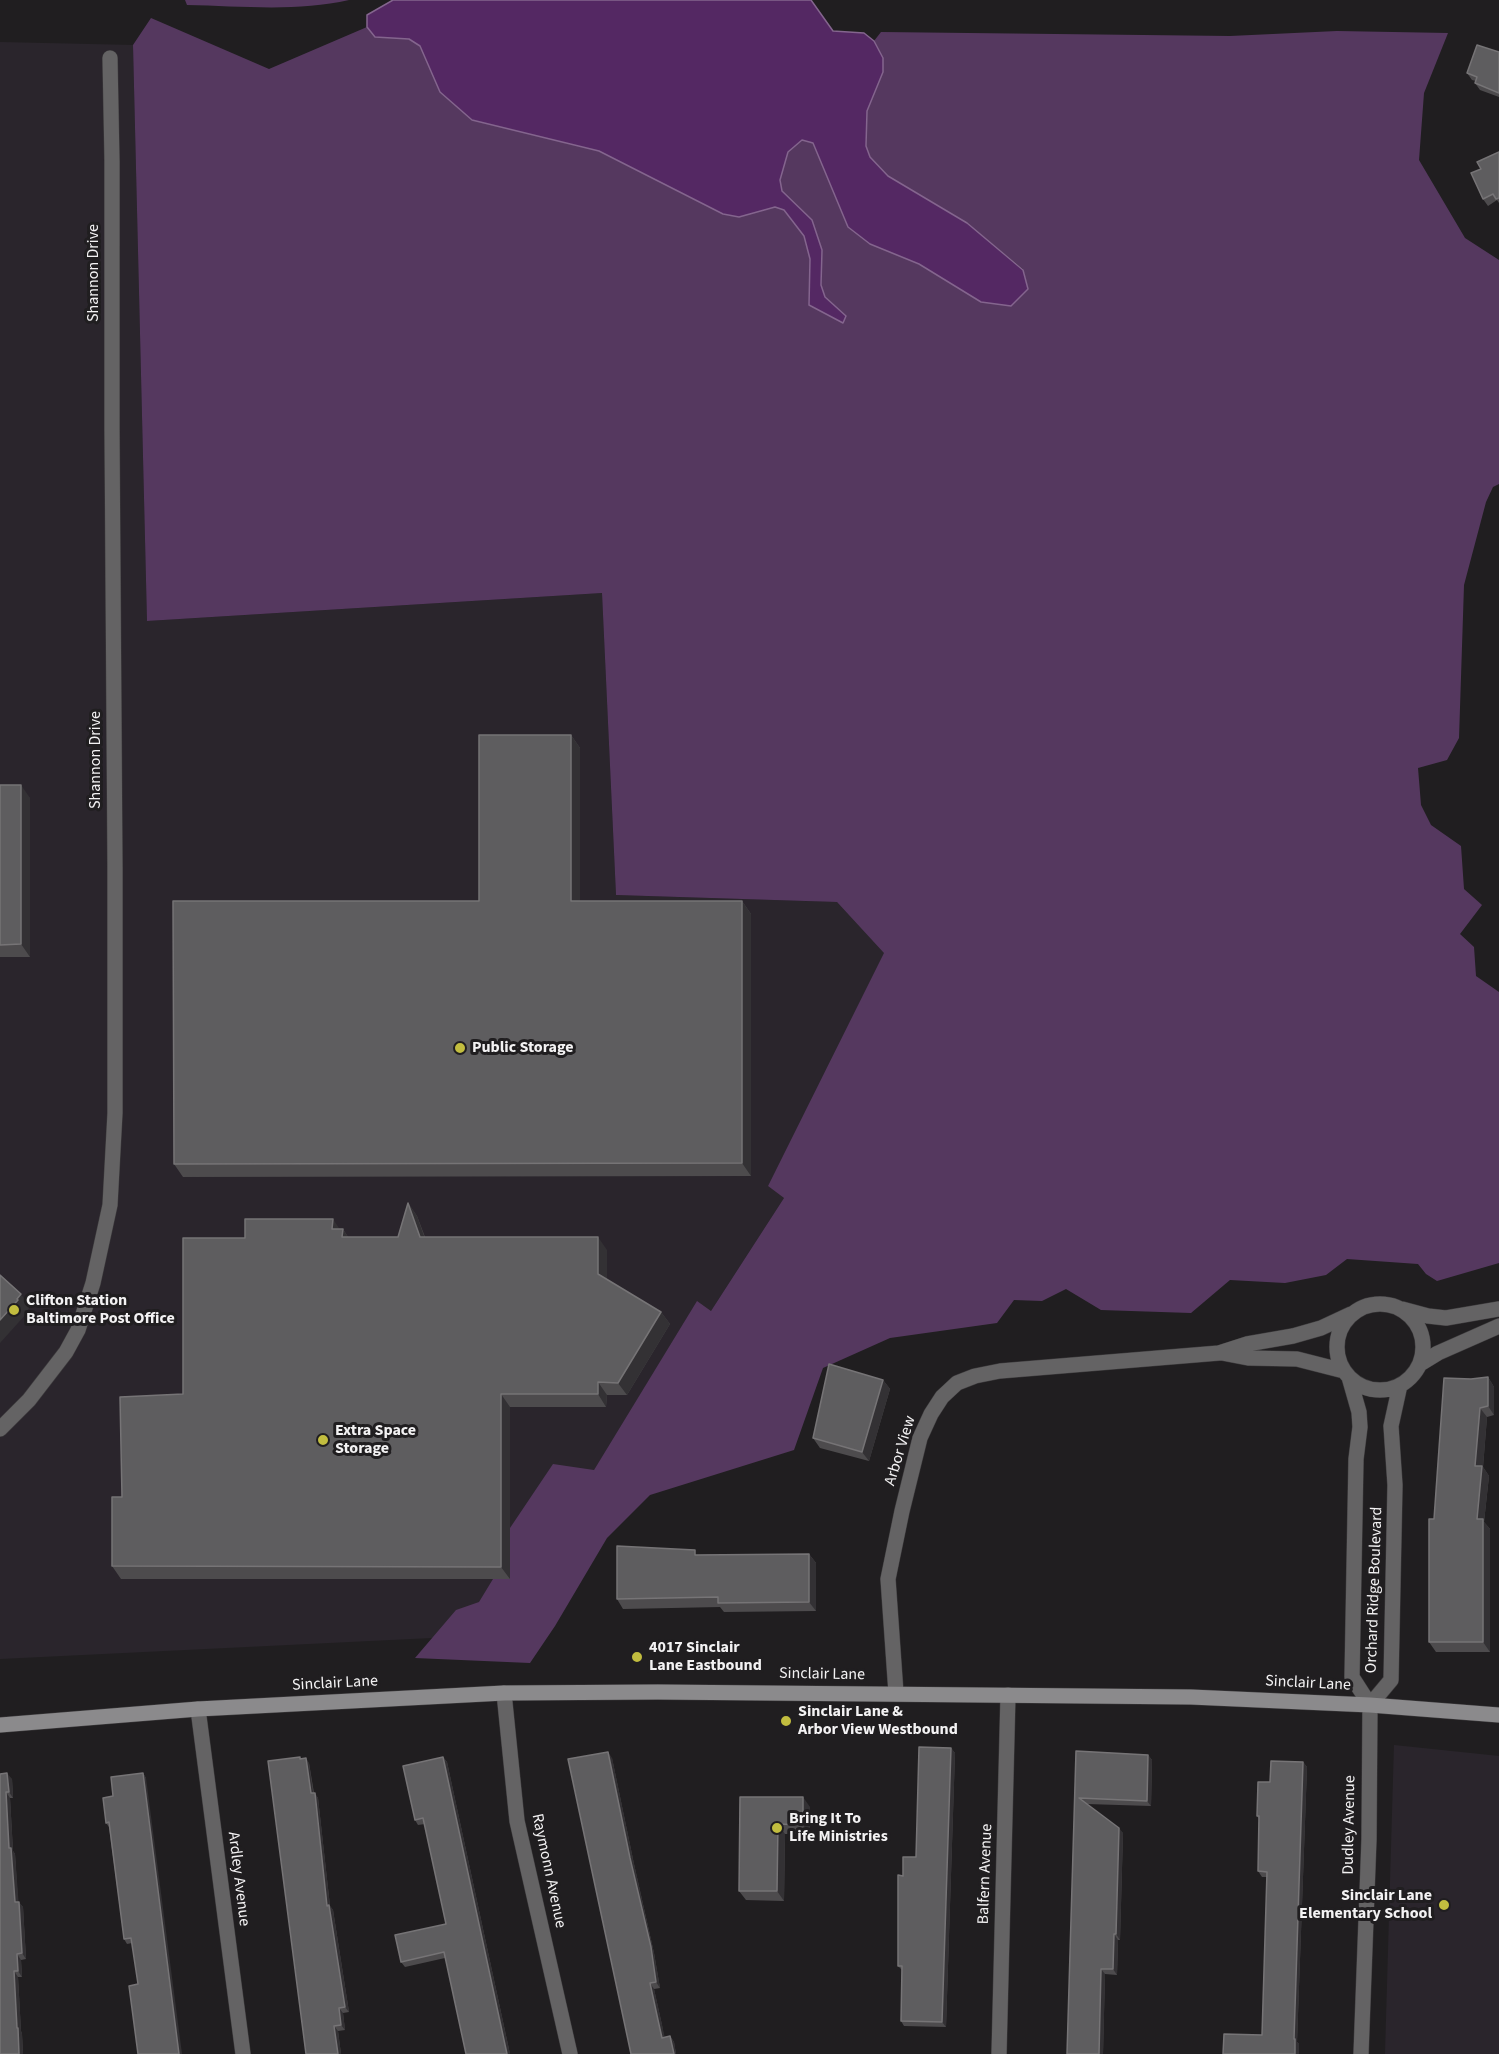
<!DOCTYPE html>
<html>
<head>
<meta charset="utf-8">
<style>
	body { margin:0 }
	canvas { display:block; background:#201e20 }
</style>
</head>
<body>
<canvas width="1499" height="2054"></canvas>
<script>
const ctx = document.querySelector('canvas').getContext('2d');
ctx.lineJoin = 'round';
function paint(path, color) { ctx.fillStyle = color; ctx.fill(path, 'evenodd'); }
function strokePath(path, color, width, dash) { ctx.strokeStyle = color; ctx.lineWidth = width; ctx.lineCap = dash ? 'butt' : 'round'; ctx.setLineDash(dash || []); ctx.stroke(path); }
function write(font, color, halo, rows, align = 'center') {
  ctx.font = font + ' "Source Sans 3",sans-serif'; ctx.lineWidth = 6; ctx.setLineDash([]); ctx.textBaseline = 'middle'; ctx.strokeStyle = halo; ctx.fillStyle = color; for (const [text, x, y, turn = 0] of rows) {
    ctx.save(); ctx.translate(x, y); ctx.rotate((+turn || 0) * Math.PI / 180); ctx.textAlign = isNaN(turn) ? turn : align; if (halo) ctx.strokeText(text, 0, 0); ctx.fillText(text, 0, 0); ctx.restore();
  }
}
paint(new Path2D(`
	M0 42 133 45 147 621 602 593 616 895 837 902 885 953 768 1186 784 1198 711 1311 697 1302 493 1635 0 1659Z
	M1394 1745 1499 1756V2054H1385Z`), '#2a252c');
paint(new Path2D(`
	M185 0H349C297 12 241 6 187 5Z
	M151 18 269 69 367 27 409 39 420 46 440 92 472 120 599 151 723 214 739 217 775 207 784 210 804 236 810 259V305L846 316 825 297 821 285 822 250 812 220 782 191 780 180 788 151 802 140 813 143 848 227 870 244 919 264 981 302 1028 289 1023 269 967 223 888 176 870 157 866 146 867 111 883 72V58L874 41 881 32 1230 36 1337 31 1448 33 1424 93 1419 160 1465 238 1499 260V484L1493 487 1486 502 1464 585 1459 738 1447 760 1418 768 1421 805 1431 825 1461 846 1464 889 1482 905 1460 934 1474 947 1476 976 1499 992V1263L1437 1281 1426 1274 1418 1264 1347 1259 1326 1275 1285 1283 1230 1280 1191 1313 1101 1310 1066 1289 1042 1301 1014 1300 997 1323 890 1338 823 1368 794 1450 650 1495 607 1538 555 1626 530 1663 415 1658 456 1610 479 1602 493 1579H510V1528L553 1464 594 1470 697 1301 711 1311 784 1198 768 1186 884 953 837 902 616 895 602 593 147 621 133 45Z`), '#55385f');
const water = new Path2D(`
	M393 0H811L833 31 864 33 874 41 883 58V72L867 111 866 146 870 157 888 176 967 223 1023 270 1028 289 1011 306 981 302 919 264 870 244 848 227 813 143 802 140 788 152 780 180 782 191 812 220 822 250 821 285 825 297 846 316 843 323 809 305 810 259 804 236 784 210 775 207 739 217 723 214 599 151 472 120 440 92 420 46 409 39 375 37 367 27V15Z`);
paint(water, '#542863');
strokePath(water, '#84658e', 1.5);
const minor = new Path2D(`
	M1337 1347a43 43 0 1 1 86 0a43 43 0 1 1-86 0Z
	M1402 1309 1428 1316 1446 1318 1499 1309
	M1222 1353 1248 1358 1297 1359 1344 1371
	M1420 1364 1438 1353 1499 1326
	M1349 1377 1359 1412 1360 1427 1356 1459 1352 1677 1370 1705
	M0 1429 29 1400 66 1352 78 1330 93 1283 110 1205 115 1113V867L112 430V161L110 58
	M504 1693 517 1821 570 2054
	M896 1693 888 1579 902 1511 920 1438 931 1414 942 1397 957 1383 975 1376 1000 1371 1219 1353 1247 1344 1293 1336 1321 1328 1351 1314
	M1370 1705 1391 1680 1395 1485 1391 1426 1400 1385
	M198 1709 243 2054
	M999 2054 1008 1695
	M1361 2054 1369 1839 1370 1705`);
const secondary = new Path2D(`
	M0 1725 198 1709 504 1693 658 1692 1191 1697 1370 1705 1499 1715`);
strokePath(minor, '#3e3c3e', 16);
strokePath(secondary, '#3e3c3e', 16);
strokePath(minor, '#646364', 15);
strokePath(secondary, '#8b8a8c', 15);
paint(new Path2D(`
	M1499 52V97L1480 90 1475 83 1476 81 1472 80 1467 73Z
	M1499 152V203L1497 200 1488 206 1483 199 1481 169Z
	M571 735 580 748V901H742L751 914V1176L183 1177 174 1164 479 901Z
	M0 785 30 798V957H0Z
	M408 1203 417 1216 425 1237 607 1250V1280L661 1312 670 1324 627 1395H607L606 1407H510V1579H121L112 1566 122 1497 183 1394 245 1238 343 1229 348 1237H398Z
	M1488 1377 1494 1387V1415L1487 1417 1483 1467 1489 1476 1484 1522 1490 1529V1652H1436L1429 1642 1471 1379Z
	M883 1380 890 1389 869 1461 820 1448 813 1438Z
	M809 1554 816 1563V1611L724 1612 720 1607 623 1609 617 1599 698 1555Z
	M951 1748 955 1753 946 2027 904 2026 901 2021 902 1970 898 1966 903 1876 916 1857Z
	M1076 1751 1148 1755 1152 1760 1151 1806 1087 1804 1123 1833 1120 1940H1118L1117 1975 1105 1974 1103 2054H1067Z
	M443 1757 447 1762 510 2054 445 1958 405 1967 401 1962 446 1924 425 1824 418 1825 415 1820Z
	M612 1758 634 1864 654 1953 660 1988 654 1989 662 2025 664 2037 670 2036 674 2042 676 2054H631Z
	M301 1759 309 1763 314 1793 318 1798 330 1906 333 1910 349 2012 343 2013 345 2030 338 2031 341 2054H306Z
	M1303 1762 1307 1767 1297 2042 1299 2044V2054H1223L1262 2035 1267 1877H1262L1258 1871 1259 1819 1257 1816 1270 1782Z
	M143 1773 146 1778 138 1984 132 1943 127 1944 124 1939 109 1827 106 1823 113 1796Z
	M0 1774 12 1779 13 1798H10L13 1851 15 1854 18 1902 23 1907 26 1959 21 1960 22 1977H18L21 2031 22 2034 23 2054H0Z
	M740 1797 810 1807V1834H785L784 1901 746 1900 739 1891Z`), '#4d4b4d');
paint(new Path2D(`
	M571 735 580 748V914L571 901Z
	M21 785 30 798V957L21 944Z
	M742 901 751 914V1176L742 1163Z
	M408 1203 417 1216 429 1250 420 1237Z
	M333 1219 341 1231 332 1229Z
	M343 1229 351 1242 342 1237Z
	M598 1237 607 1250V1287L598 1274Z
	M21 1294 30 1307 26 1312 27 1313 0 1343V1320Z
	M661 1312 670 1324 627 1395 618 1383Z
	M1488 1377 1494 1387V1415L1488 1406Z
	M883 1380 890 1389 869 1461 862 1452Z
	M598 1382 607 1395 606 1407 598 1394Z
	M501 1394 510 1407V1579L501 1567Z
	M1480 1408 1487 1417 1483 1467 1489 1476 1484 1522 1490 1529V1652L1483 1642 1477 1519 1475 1466Z
	M809 1554 816 1563V1611L809 1602Z
	M951 1748 955 1753 946 2027 942 2022Z
	M608 1752 612 1758 634 1864 654 1953 660 1988 656 1982Z
	M1148 1755 1152 1760 1151 1806 1147 1801Z
	M443 1757 447 1762 510 2054H507Z
	M306 1758 309 1763 314 1798 311 1793Z
	M1303 1762 1307 1767 1297 2042 1299 2044V2054H1295L1294 2039Z
	M7 1773 12 1779 13 1798 9 1792Z
	M143 1773 146 1778 182 2054H179Z
	M6 1792 10 1798 13 1851 15 1854 19 1908 15 1902 9 1848Z
	M315 1793 318 1798 330 1906 333 1910 349 2012 345 2007 327 1906Z
	M803 1797 810 1807V1834L803 1825Z
	M778 1824 785 1834 784 1901 777 1891Z
	M1119 1828 1123 1833 1120 1940 1116 1934Z
	M19 1902 23 1907 26 1959 22 1953Z
	M1114 1934 1118 1940 1117 1975 1113 1969Z
	M17 1954 21 1960 22 1977 18 1971Z
	M1101 1969 1105 1974 1103 2054H1099Z
	M14 1971 18 1977 21 2031 22 2034 23 2054H19L17 2028Z
	M650 1983 654 1989 666 2043 662 2038Z
	M339 2008 343 2013 345 2030 341 2025Z
	M334 2026 338 2031 341 2054H338Z
	M670 2036 674 2042 676 2054H674Z`), '#333134');
const building = new Path2D(`
	M1477 45 1499 52V93L1475 83 1477 77 1467 73Z
	M1499 152V198L1496 199 1493 194 1483 199 1471 173 1481 169 1477 162Z
	M479 735H571V901H742V1163L174 1164 173 901H479Z
	M0 785H21V944L0 945Z
	M408 1203 420 1237H598V1274L661 1312 618 1383 598 1382V1394H501V1567L112 1566V1497H122L120 1397 183 1394V1238H245V1219H333L332 1229H343L342 1237H398Z
	M0 1275 21 1294 17 1299 18 1300 0 1320Z
	M829 1364 883 1380 862 1452 813 1438Z
	M1488 1377V1406L1480 1408 1475 1466H1482L1477 1519H1483V1642H1429V1519H1434L1444 1378 1471 1379Z
	M617 1546 695 1550V1555L809 1554V1602L718 1603V1597L617 1599Z
	M919 1747 951 1748 942 2022 901 2021 902 1966H898V1875L903 1876V1857H916Z
	M1076 1751 1148 1755 1147 1801 1079 1798 1119 1828 1116 1934H1114L1113 1969H1101L1099 2054H1067Z
	M608 1752 630 1858 651 1947 656 1982 650 1983 658 2020 662 2038 670 2036 674 2054H631L568 1759Z
	M300 1757V1759L306 1758 311 1793H315L327 1906 329 1905 345 2007 339 2008 341 2025 334 2026 338 2054H306L268 1761Z
	M443 1757 507 2054H466L444 1952 401 1962 395 1935 446 1924 423 1818 415 1820 403 1766Z
	M1271 1761 1303 1762 1294 2039H1295V2054H1223L1224 2034 1262 2035 1267 1872 1258 1871 1259 1816H1257L1258 1782H1270Z
	M7 1773 9 1792H6L9 1848H11L15 1902H19L22 1953 17 1954 18 1971H14L17 2028H18L19 2054H0V1774Z
	M143 1773 179 2054H138L129 1986 138 1984 131 1938 124 1939 109 1822 106 1823 103 1798 113 1796 111 1777Z
	M740 1797H803V1825L778 1824 777 1891H739Z`);
paint(building, '#5e5d5f');
strokePath(building, '#767476', 1.5);
for (const [x, y, r, color] of [
	[460,1048,6,"#c2bd3f"],
	[14,1310,6,"#c2bd3f"],
	[323,1440,6,"#c2bd3f"],
	[637,1657,6,"#c2bd3f"],
	[786,1721,6,"#c2bd3f"],
	[777,1828,6,"#c2bd3f"],
	[1444,1905,6,"#c2bd3f"]
]) { const dot = new Path2D(); dot.arc(x, y, r, 0, 2 * Math.PI); ctx.fillStyle = color; ctx.fill(dot); strokePath(dot, '#201e20', 2); }
write('16px', '#f3f2f3', '#201e20', [
	["Shannon Drive",94,273,-90],
	["Shannon Drive",96,760,-90],
	["Arbor View",901,1451,-73],
	["Orchard Ridge Boulevard",1375,1590,-88],
	["Sinclair Lane",822,1675,1],
	["Sinclair Lane",335,1684,-3],
	["Sinclair Lane",1308,1684,3],
	["Dudley Avenue",1350,1825,-89],
	["Raymonn Avenue",548,1871,78],
	["Balfern Avenue",986,1874,-88],
	["Ardley Avenue",238,1879,83]
]);
write('bold 16px', '#f3f2f3', '#201e20', [
	["Public Storage",472,1048],
	["Clifton Station",26,1301],
	["Baltimore Post Office",26,1319],
	["Extra Space",335,1431],
	["Storage",335,1449],
	["4017 Sinclair",649,1648],
	["Lane Eastbound",649,1666],
	["Sinclair Lane &",798,1712],
	["Arbor View Westbound",798,1730],
	["Bring It To",789,1819],
	["Life Ministries",789,1837],
	["Sinclair Lane",1432,1896,"right"],
	["Elementary School",1432,1914,"right"]
], 'left');
</script>
</body>
</html>
